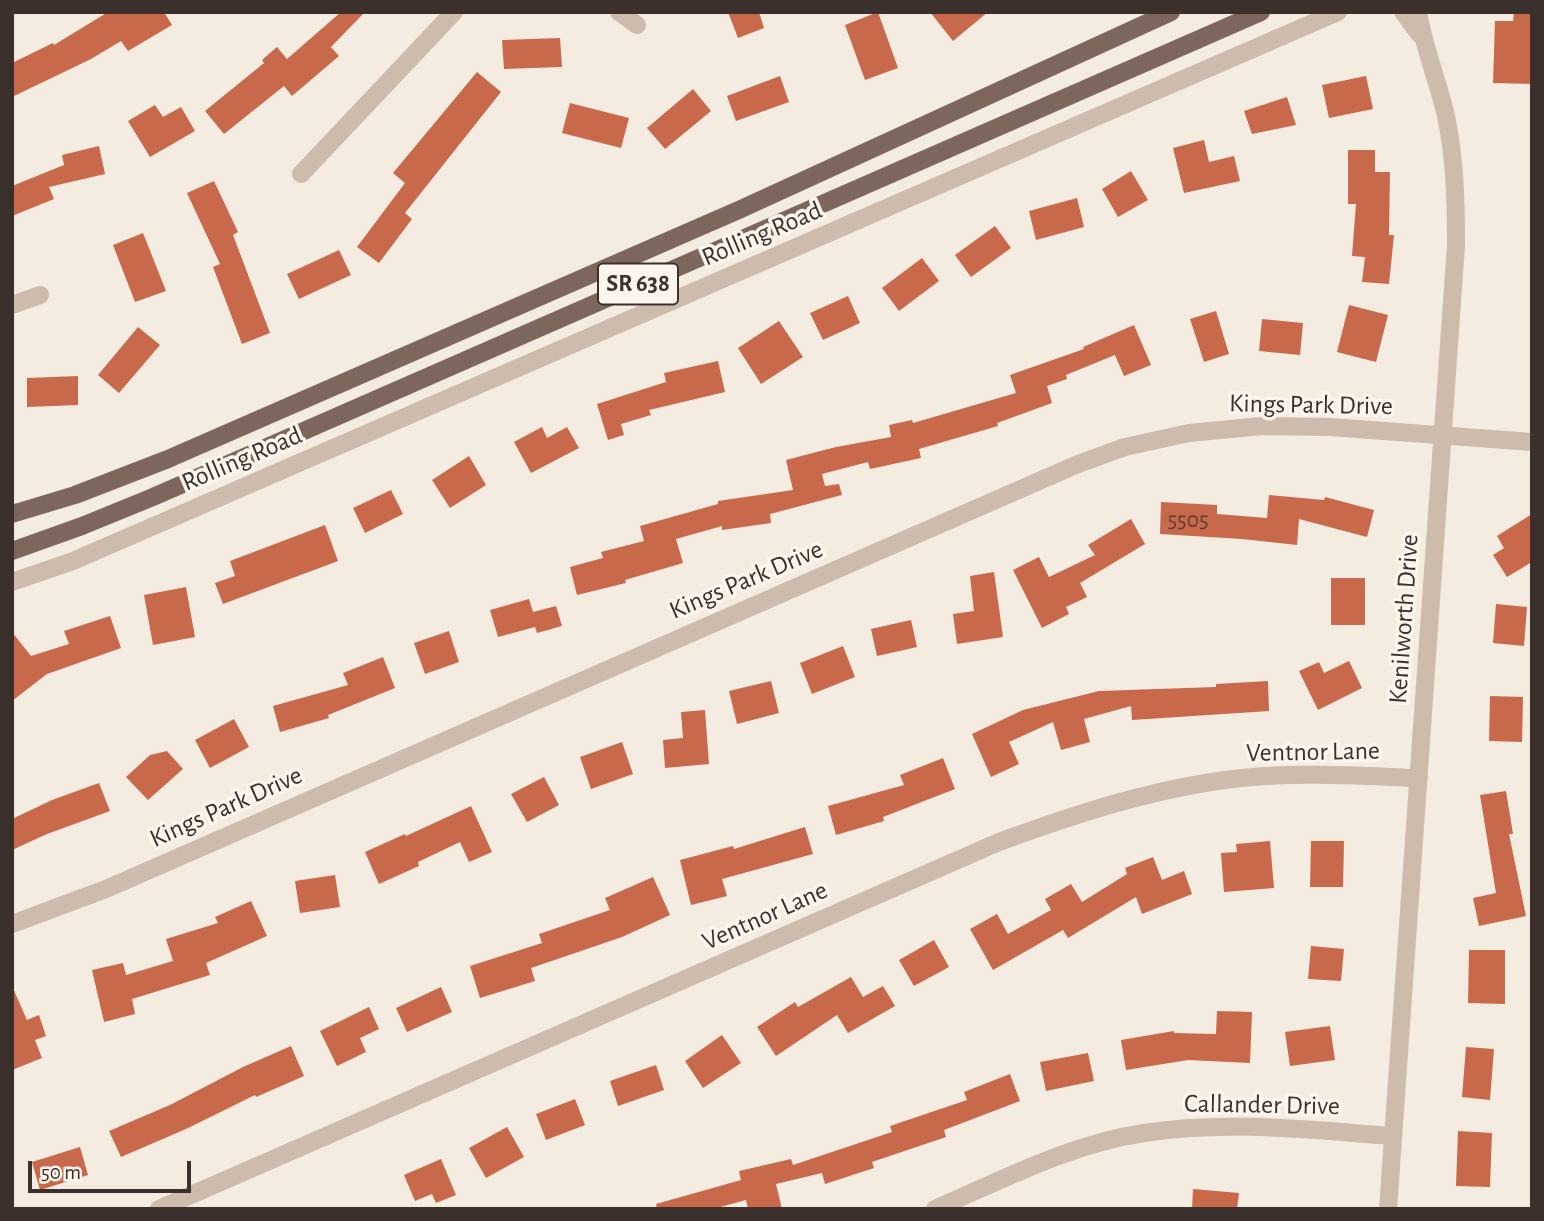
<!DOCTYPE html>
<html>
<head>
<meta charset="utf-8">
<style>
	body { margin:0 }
	#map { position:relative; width:1544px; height:1221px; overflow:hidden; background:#f4ebe1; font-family:"Alegreya Sans",sans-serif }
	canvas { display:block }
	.frame { position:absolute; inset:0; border:14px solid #3b302b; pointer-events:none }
	.scale { position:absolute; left:28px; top:1161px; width:163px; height:32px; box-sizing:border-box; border:4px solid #3b302b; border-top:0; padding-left:9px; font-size:21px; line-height:24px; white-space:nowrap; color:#3b302b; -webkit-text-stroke:5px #fbf5ee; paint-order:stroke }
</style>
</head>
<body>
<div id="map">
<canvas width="1544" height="1221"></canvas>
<div class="frame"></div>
<div class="scale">50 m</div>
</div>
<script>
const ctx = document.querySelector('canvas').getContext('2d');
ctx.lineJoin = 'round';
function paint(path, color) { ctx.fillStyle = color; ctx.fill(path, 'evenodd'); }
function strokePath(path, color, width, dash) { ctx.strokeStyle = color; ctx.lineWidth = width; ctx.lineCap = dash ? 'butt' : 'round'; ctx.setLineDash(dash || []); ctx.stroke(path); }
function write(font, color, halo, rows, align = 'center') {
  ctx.font = font + ' "Alegreya Sans",sans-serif'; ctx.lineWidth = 7; ctx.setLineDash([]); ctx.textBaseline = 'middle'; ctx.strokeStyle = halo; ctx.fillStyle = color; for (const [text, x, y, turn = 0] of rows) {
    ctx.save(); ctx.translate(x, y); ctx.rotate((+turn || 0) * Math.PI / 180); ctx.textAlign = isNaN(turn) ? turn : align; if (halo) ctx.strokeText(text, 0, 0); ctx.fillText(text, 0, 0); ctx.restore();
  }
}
paint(new Path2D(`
	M108 12H164L172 25 128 51 121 41 91 59 12 97V63L53 43 54 45Z
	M341 12H365L331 47 339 56 292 96 284 86 224 134 205 111 264 63 262 60 277 47 287 59Z
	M728 12H759L764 28 738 38Z
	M878 12 898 68 865 80 845 25Z
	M930 12H988L953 41Z
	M1514 12H1532V84L1493 83 1495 21H1513Z
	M560 38 562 67 504 69 502 40Z
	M477 72 501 92 405 213 412 219 379 263 357 247 405 183 393 173Z
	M780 76 789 102 736 121 727 96Z
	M1366 76 1373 109 1329 118 1322 85Z
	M693 89 711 111 665 149 647 128Z
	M1287 97 1296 125 1252 134 1244 111Z
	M570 103 629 118 621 148 562 133Z
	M155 105 163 117 181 107 195 131 150 157 128 121Z
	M1204 140 1209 162 1234 156 1240 181 1184 193 1173 148Z
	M99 146 105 174 49 187 54 199 12 216V186L64 165 62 155Z
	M1348 150H1375V172H1390L1389 235H1394L1389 284 1362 282 1365 257 1352 256 1356 204H1348Z
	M1131 171 1148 200 1118 217 1102 189Z
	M214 181 238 232 233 235 270 333 242 344 213 267 220 264 187 193Z
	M1077 198 1084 227 1036 240 1029 211Z
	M995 226 1011 248 971 277 955 255Z
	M143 233 166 291 135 302 113 245Z
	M339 250 351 275 299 299 287 274Z
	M922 258 939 281 899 311 882 288Z
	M848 296 860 323 823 340 810 313Z
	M1349 305 1388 315 1376 362 1337 352Z
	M1216 311 1229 354 1204 362 1190 319Z
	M1262 319 1303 323 1300 355 1259 351Z
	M779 321 803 357 761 384 738 348Z
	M1134 325 1151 365 1124 376 1115 355 1066 375 1067 379 1047 386 1052 403 997 423 998 426 919 449 921 458 870 469 868 462 822 474 825 486 839 484 842 495 770 514 771 523 722 530V526L676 539 683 563 625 580 626 583 577 595 570 567 603 558 601 552 644 541 640 526 718 504V501L793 490 786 460 836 447 891 437 889 425 912 420 913 423 1016 393 1010 375 1084 349 1083 347Z
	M138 327 160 345 119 393 98 375Z
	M718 361 725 392 649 410 651 415 621 424 624 435 608 440 597 404 666 382 664 373Z
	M78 376V405L27 407V378Z
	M542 427 547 438 567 427 579 448 531 473 514 442Z
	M469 456 486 485 450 508 432 480Z
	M391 490 403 514 365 533 353 508Z
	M1269 495 1324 500 1325 497 1374 510 1367 537 1299 519 1297 545 1242 539 1160 534 1161 502 1217 505V514L1267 518Z
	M1532 514V562L1507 577 1493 555 1504 548 1497 536Z
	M1131 519 1145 544 1080 583 1087 597 1066 607 1069 614 1042 628 1013 570 1039 557 1049 577 1095 555 1088 545Z
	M325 525 338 561 223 604 215 583 235 576 230 561Z
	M994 572 1003 637 957 644 953 614 974 611 970 576Z
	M1331 578H1365V625H1331Z
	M186 587 195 637 153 645 144 595Z
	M529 599 533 612 556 606 562 626 537 633 535 627 498 637 490 610Z
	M1496 604 1527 607 1524 646 1493 643Z
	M110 616 121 648 47 674 12 701V632L31 656 69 644 64 631Z
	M911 620 917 647 877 656 871 629Z
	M449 631 459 662 425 674 414 643Z
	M843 646 855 677 812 694 800 663Z
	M383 657 395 688 328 715 329 718 280 732 273 706 348 685 343 673Z
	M1349 661 1362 688 1318 710 1299 671 1319 662 1324 673Z
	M771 681 779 713 737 724 729 691Z
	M1268 681 1269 711 1132 720 1131 706 1084 719 1090 742 1061 750 1053 722 1009 742 1019 764 991 777 972 734 1023 710 1099 691 1216 687V684Z
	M1490 696 1523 697 1522 742 1489 741Z
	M705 710 709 764 665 768 663 740 683 738 681 712Z
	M234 719 249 747 210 768 195 740Z
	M622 742 633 774 591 789 580 757Z
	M167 751 183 769 148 800 126 777 150 755Z
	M943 758 955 789 883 817 884 821 836 835 828 806 904 785 900 775Z
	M544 777 559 805 527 822 511 794Z
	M99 783 110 811 47 834 12 850V819L52 800Z
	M1506 791 1513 834H1509L1526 916 1479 926 1473 898 1496 893 1480 795Z
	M471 806 492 852 469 862 460 842 418 862 419 866 379 884 365 852 405 834 406 836Z
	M805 827 813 854 722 879 727 896 691 905 680 860 733 846 734 849Z
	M1270 841 1274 888 1224 892 1221 853 1237 852 1236 844Z
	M1311 841H1344L1343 887H1310Z
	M1153 857 1162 880 1184 871 1192 894 1142 914 1136 897 1068 938 1063 930 993 970 970 929 997 914 1008 934 1051 910 1045 899 1071 884 1082 902 1127 874 1125 868Z
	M335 875 340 907 300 913 295 881Z
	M653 877 670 915 622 937 531 968 535 981 480 998 470 966 542 943 539 934 610 910 605 898Z
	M251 901 267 936 206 963 210 975 132 999 135 1014 104 1022 92 970 123 963 126 975 173 961 166 939 218 923 215 917Z
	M934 940 949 967 914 986 899 960Z
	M1311 946 1344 949 1341 981 1308 979Z
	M1469 950H1505V1004L1468 1003Z
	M851 977 863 997 883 986 895 1006 848 1033 837 1015 776 1056 757 1027 795 1002 798 1007Z
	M12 986 27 1020 39 1015 46 1036 35 1040 42 1058 12 1070Z
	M441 987 452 1012 407 1032 396 1008Z
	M369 1007 379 1029 360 1038 366 1052 337 1066 320 1031Z
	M1217 1011 1252 1012 1250 1063 1188 1060 1126 1070 1121 1040 1174 1031V1033L1216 1034Z
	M1330 1026 1335 1060 1290 1066 1285 1032Z
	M722 1035 741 1063 703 1088 685 1061Z
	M291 1046 304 1076 256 1097 255 1095 186 1129 121 1157 109 1131 170 1105 243 1067Z
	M1466 1047 1494 1049 1490 1100 1462 1097Z
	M1088 1053 1094 1081 1046 1091 1040 1062Z
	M656 1065 664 1090 618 1106 610 1081Z
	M1010 1074 1020 1101 944 1130 946 1137 872 1162 874 1168 825 1184 822 1173 776 1184 782 1209H748L746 1200 713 1209H657L656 1204 741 1180 739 1171 791 1159 793 1165 892 1132 890 1126 967 1100 964 1092Z
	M575 1099 585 1125 546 1140 536 1114Z
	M507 1127 524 1157 486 1178 469 1148Z
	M1458 1131 1492 1133 1490 1187 1456 1186Z
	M80 1147 88 1175 40 1190 32 1162Z
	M441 1159 456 1195 436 1203 432 1194 415 1201 404 1175Z
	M1193 1189 1239 1193 1237 1209H1192Z`), '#c8694b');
strokePath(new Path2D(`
	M619 12 637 25
	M1403 12 1420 35
	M301 174 454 12
	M12 305 40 295
	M12 582 73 561 1338 12
	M12 924 106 889 1078 464 1125 447 1189 433 1262 426 1330 427 1532 442
	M159 1209 999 842C1078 813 1158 787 1242 778 1301 772 1360 776 1419 778
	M935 1209C1002 1180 1070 1144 1144 1133 1226 1120 1310 1130 1393 1136
	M1388 1209 1456 245C1456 201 1455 159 1446 116 1438 81 1424 48 1418 12`), '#cdbbac', 18);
strokePath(new Path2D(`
	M12 514 75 495 168 459 741 209 1171 12
	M12 551 82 526 153 497 1261 12`), '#7d675c', 18);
write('23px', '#5e3e33', null, [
	["5505",1188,520]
]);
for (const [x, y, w] of [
	[638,284,80]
]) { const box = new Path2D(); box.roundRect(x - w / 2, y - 20.5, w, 41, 5); ctx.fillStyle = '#fbf5ee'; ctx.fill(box); strokePath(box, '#3b302b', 2); }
write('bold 24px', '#3b302b', null, [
	["SR 638",638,284]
]);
write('26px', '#3b302b', '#fbf5ee', [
	["Rolling Road",762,234,-23],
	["Kings Park Drive",1311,405,1],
	["Rolling Road",242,459,-23],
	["Kings Park Drive",746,580,-23],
	["Kenilworth Drive",1404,619,-86],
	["Ventnor Lane",1313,752,-1],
	["Kings Park Drive",226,807,-24],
	["Ventnor Lane",765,916,-24],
	["Callander Drive",1262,1105,1]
]);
</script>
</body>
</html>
